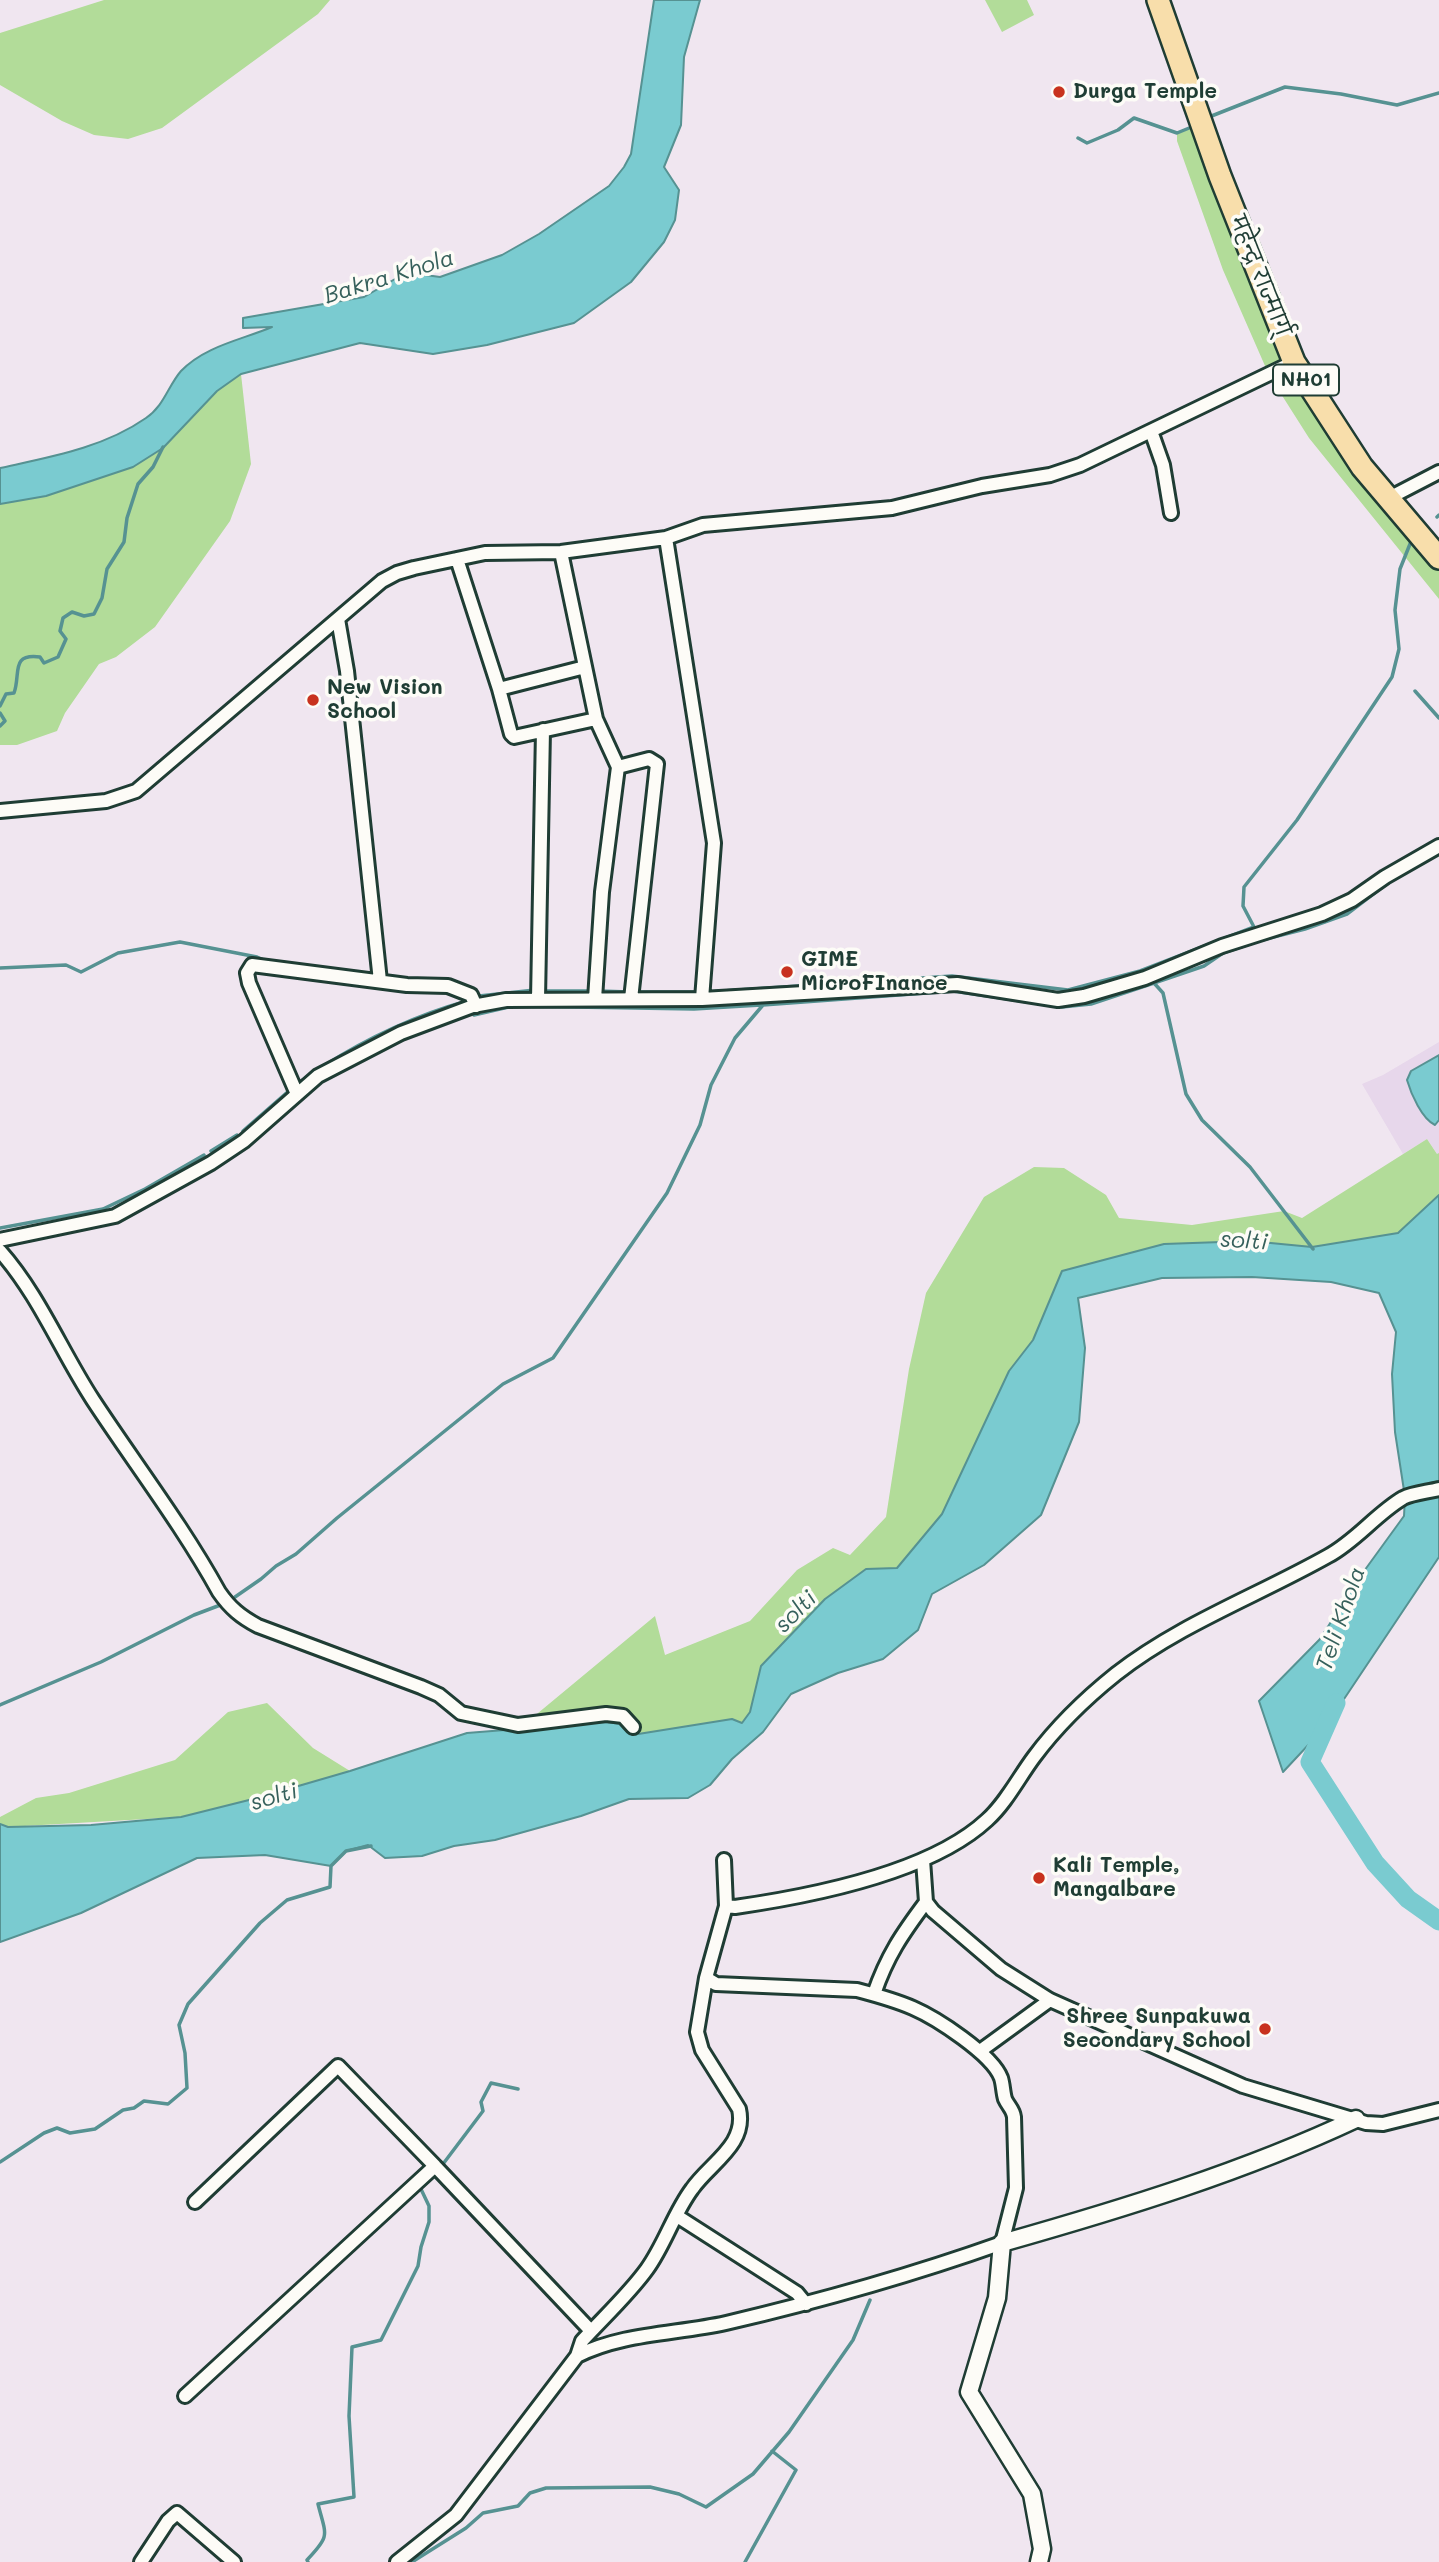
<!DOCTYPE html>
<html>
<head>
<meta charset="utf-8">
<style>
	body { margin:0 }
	canvas { display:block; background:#f0e6f0 }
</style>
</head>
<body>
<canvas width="1439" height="2562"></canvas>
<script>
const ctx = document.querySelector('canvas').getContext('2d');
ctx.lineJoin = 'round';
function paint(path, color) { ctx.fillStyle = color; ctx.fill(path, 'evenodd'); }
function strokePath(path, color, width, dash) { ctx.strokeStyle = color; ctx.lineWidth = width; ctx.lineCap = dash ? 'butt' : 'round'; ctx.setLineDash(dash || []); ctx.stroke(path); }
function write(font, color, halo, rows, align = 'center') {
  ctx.font = font + ' Mali,"Playpen Sans Deva",sans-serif'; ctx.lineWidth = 7; ctx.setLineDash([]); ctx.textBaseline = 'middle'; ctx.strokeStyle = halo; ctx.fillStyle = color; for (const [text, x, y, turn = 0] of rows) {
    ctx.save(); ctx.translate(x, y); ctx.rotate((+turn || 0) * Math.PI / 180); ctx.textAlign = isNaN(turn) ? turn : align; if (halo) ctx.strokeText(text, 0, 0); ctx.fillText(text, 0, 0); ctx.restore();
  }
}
paint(new Path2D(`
	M1439 1042V1153L1438 1155 1427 1139 1403 1154 1362 1084 1383 1075Z`), '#e7d7eb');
paint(new Path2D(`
	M104 0H330L318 14 162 128 128 139 94 135 62 121 0 85V33Z
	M985 0H1027L1034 15 1002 32Z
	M1194 126 1294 362 1439 558V599L1309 438 1269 375 1223 270 1177 141V133Z
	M241 374 251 464 230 521 155 627 116 657 99 664 65 713 57 731 17 745H0V504L46 496 163 448 217 391Z
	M1427 1139 1437 1154 1439 1153V1195L1398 1233 1312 1247 1250 1241 1062 1271 1033 1340 1009 1371 942 1514 897 1568 761 1666 750 1712 742 1723 732 1719 632 1735 520 1728 655 1616 665 1655 750 1621 797 1570 833 1548 850 1555 886 1517 909 1369 926 1293 984 1197 1034 1167 1064 1168 1106 1195 1119 1218 1192 1225 1284 1211 1302 1218Z
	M267 1703 313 1748 350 1771 257 1798 181 1817 7 1827 0 1824V1817L36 1798 69 1793 175 1760 228 1712Z`), '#b2dc99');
const water = new Path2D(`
	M654 0H700L684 57 681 125 664 167 679 190 675 220 664 242 631 282 574 323 487 345 433 354 360 343 241 374 217 391 163 448 133 467 46 496 0 504V468C50 457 103 448 146 418 164 406 168 386 181 371 205 346 241 340 272 327L243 328V318L364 297 395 279 411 273 440 277 502 255 539 234 609 186 624 167 631 154Z
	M1439 1055V1120L1435 1125C1422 1119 1411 1094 1407 1080L1411 1071Z
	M1439 1195V1557L1326 1726 1283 1772 1259 1701 1320 1639 1359 1578 1404 1516 1405 1497 1395 1432 1392 1374 1396 1332 1379 1293 1331 1282 1252 1277 1162 1278 1078 1298 1085 1348 1079 1422 1041 1515 984 1565 932 1594 918 1630 883 1659 838 1673 791 1694 763 1732 732 1759 710 1785 688 1798 629 1799 581 1816 495 1840 454 1846 422 1856 385 1858 368 1845 346 1851 331 1866 265 1855 197 1858 81 1913 0 1942V1824L8 1827 91 1825 181 1817 257 1798 350 1771 467 1733 605 1722 622 1724 632 1735 732 1719 742 1723 750 1712 761 1666 825 1599 866 1569 897 1568 942 1514 1009 1371 1033 1340 1062 1271 1164 1244 1250 1241 1312 1247 1398 1233Z`);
paint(water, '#7acbd0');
strokePath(water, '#569292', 2);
strokePath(new Path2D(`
	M1209 117 1285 87 1341 94 1397 105 1439 93
	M1078 138 1087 143 1118 130 1134 118 1177 133 1194 126
	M1437 517 1439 515
	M1415 691 1439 718
	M0 706 6 694 14 693C21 674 10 653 40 657L44 663 58 657 66 639 60 631 63 618 72 612 84 616 94 614 102 598 107 569 124 542 127 518 138 484 153 467 163 447
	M0 713 5 721 0 726
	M0 968 66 965 81 972 118 953 180 942 257 957 268 962
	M1154 983 1204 966 1223 953 1258 941 1305 929 1347 914 1393 879
	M544 991H593
	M599 991 629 992
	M475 992 479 996 535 990
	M635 992H700
	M707 992 952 976 1068 990 1140 971 1254 927 1243 906 1244 887 1297 820 1392 677 1399 649 1395 610 1400 569 1412 539
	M474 1015 513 1006 694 1009 761 1005
	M322 1067C366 1039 417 1015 467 1001
	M297 1084 310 1075
	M243 1131 291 1089
	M211 1151 237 1135
	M0 1228 103 1209 145 1189 204 1155
	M235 1597 261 1579 276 1566 296 1554 337 1518 503 1384 553 1358 667 1193 700 1125 711 1085 735 1038 763 1005 953 991 1062 1007 1091 1004 1154 983 1163 993 1186 1094 1202 1120 1250 1167 1313 1249
	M0 1705 101 1662 194 1615 223 1604
	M0 2162 44 2133 57 2128 70 2133 95 2129 123 2110 134 2108 144 2101 168 2104 187 2088 185 2053 179 2025 188 2004 260 1923 287 1900 330 1887 331 1866 346 1851 371 1846
	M440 2168 483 2111 481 2102 491 2083 518 2089
	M308 2562 307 2560C331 2535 326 2536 318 2504L354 2497 349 2416 352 2347 381 2340 418 2266 421 2247 429 2222V2206L420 2187 421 2186
	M412 2562 466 2528 483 2513 518 2506 530 2493 546 2488 650 2487 679 2494 706 2507 753 2474 789 2432 853 2340 870 2300
	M745 2562 796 2470 772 2451`), '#569292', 3.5);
strokePath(new Path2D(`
	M1336 1703 1310 1762 1375 1863 1408 1899 1439 1921`), '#7acbd0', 19);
const street = new Path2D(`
	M1151 431 1163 465 1171 513
	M1389 498 1439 472
	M666 538 714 843 702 999
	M561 552 596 719 618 767 602 892 595 999
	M457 559 499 689 511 734 514 737 596 719
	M338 619 347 671 380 981
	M499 689 585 667
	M618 767 649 759 657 764 631 999
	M0 811 106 801 136 791 382 581 397 573 414 568 485 553 561 552 666 538 703 525 892 508 982 486 1050 475 1080 465 1294 362
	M538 999 543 730
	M297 1094 249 983 247 973 252 965 407 985 448 986 471 995 476 1006
	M0 1240 115 1216 211 1163 244 1141 318 1076 401 1033 473 1006 506 1000 702 999 957 984 1058 1000 1084 996 1145 978 1222 946 1322 914 1352 900 1385 877 1439 846
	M0 1251C39 1295 61 1351 93 1400 135 1464 182 1525 219 1592 230 1608 241 1617 258 1626L421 1687 439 1695 461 1713 518 1725 606 1714 623 1716 633 1727
	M923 1860 926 1902 933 1911 1001 1969 1050 2000 1243 2086 1366 2123 1383 2124 1439 2110
	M726 1906 735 1907C811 1896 930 1873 987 1820 1006 1803 1019 1777 1034 1757 1057 1726 1086 1698 1116 1674 1180 1624 1257 1596 1328 1556 1356 1541 1376 1514 1403 1498 1413 1493 1428 1492 1439 1489
	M874 1994C887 1956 902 1934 926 1902
	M980 2051 1050 2000
	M435 2166 591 2331
	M677 2216 797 2293 806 2304
	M577 2356 582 2341C603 2318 629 2294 647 2269 665 2244 674 2213 692 2189 710 2163 747 2145 739 2109L702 2050 697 2032 706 1978 726 1906 724 1860
	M185 2396 435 2166 338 2066 195 2202
	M141 2562 168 2521 177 2513 234 2562
	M397 2562 456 2515 577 2356C622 2333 677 2334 726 2323 820 2301 912 2275 1002 2243L1016 2188 1014 2117C1013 2109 1008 2106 1005 2099 1003 2092 1003 2084 1001 2078 992 2054 936 2018 913 2008 895 2000 876 1995 857 1990L716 1984 706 1978`);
const secondary = new Path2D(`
	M1039 2562 1042 2549 1032 2494 969 2392 997 2298 1002 2243C1122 2209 1243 2172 1356 2119`);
const highway = new Path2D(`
	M1158 0 1220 176 1294 362 1362 467 1439 558`);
strokePath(street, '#1f3d34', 18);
strokePath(secondary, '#1f3d34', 21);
strokePath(highway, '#1f3d34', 26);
strokePath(street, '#fdfcf7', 12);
strokePath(secondary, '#fdfcf7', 16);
strokePath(highway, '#f8deab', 21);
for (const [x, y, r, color] of [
	[1059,92,7,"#c8321e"],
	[313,700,7,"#c8321e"],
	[787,972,7,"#c8321e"],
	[1039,1878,7,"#c8321e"],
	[1265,2029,7,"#c8321e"]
]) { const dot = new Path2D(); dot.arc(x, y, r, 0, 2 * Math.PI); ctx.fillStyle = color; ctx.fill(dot); strokePath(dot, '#fdfcf7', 2.5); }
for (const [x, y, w] of [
	[1306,380,66]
]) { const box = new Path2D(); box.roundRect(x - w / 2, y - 15.5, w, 31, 5); ctx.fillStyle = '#fdfcf7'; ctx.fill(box); strokePath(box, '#1f3d34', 2); }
write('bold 19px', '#1f3d34', null, [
	["NH01",1306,380]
]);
write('bold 21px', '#1f3d34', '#fdfcf7', [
	["Durga Temple",1073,92],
	["New Vision",327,688],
	["School",327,712],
	["GIME",801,960],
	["MicroFInance",801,984],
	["Kali Temple,",1053,1866],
	["Mangalbare",1053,1890],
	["Shree Sunpakuwa",1251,2017,"right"],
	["Secondary School",1251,2041,"right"]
], 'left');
write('21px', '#1f3d34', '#fdfcf7', [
	["महेन्द्र राज्मार्ग्",1260,276,68]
]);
write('italic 23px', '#36605b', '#fdfcf7', [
	["Bakra Khola",389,277,-17],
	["solti",1244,1241,4],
	["solti",796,1612,-45],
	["Teli Khola",1341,1619,-71],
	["solti",274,1797,-16]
]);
</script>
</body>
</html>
